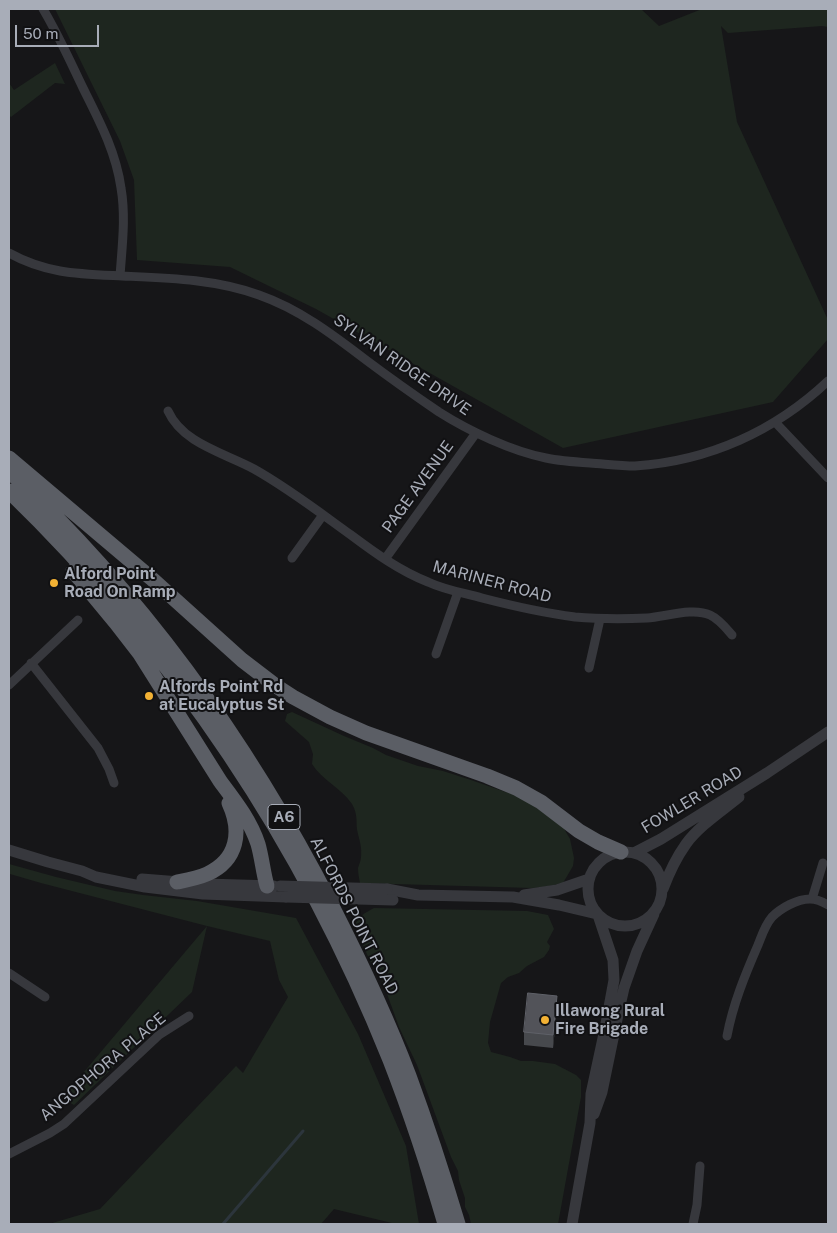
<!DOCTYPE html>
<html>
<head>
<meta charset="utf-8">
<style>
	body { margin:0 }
	#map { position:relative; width:837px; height:1233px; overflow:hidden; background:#161618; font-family:"Public Sans",sans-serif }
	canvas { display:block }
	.frame { position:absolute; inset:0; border:10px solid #a8adb8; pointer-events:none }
	.scale { position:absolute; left:15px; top:25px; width:84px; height:22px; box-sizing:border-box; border:2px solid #a8adb8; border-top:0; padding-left:6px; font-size:15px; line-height:18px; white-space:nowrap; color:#a8adb8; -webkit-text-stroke:4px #111113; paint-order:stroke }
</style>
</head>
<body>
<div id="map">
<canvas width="837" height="1233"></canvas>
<div class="frame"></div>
<div class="scale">50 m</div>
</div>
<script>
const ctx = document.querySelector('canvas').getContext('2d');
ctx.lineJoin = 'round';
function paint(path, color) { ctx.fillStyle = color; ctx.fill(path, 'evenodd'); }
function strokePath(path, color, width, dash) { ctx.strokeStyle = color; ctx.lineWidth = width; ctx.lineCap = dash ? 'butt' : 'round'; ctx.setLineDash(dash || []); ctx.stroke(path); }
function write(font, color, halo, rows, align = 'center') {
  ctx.font = font + ' "Public Sans",sans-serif'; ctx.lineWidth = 4; ctx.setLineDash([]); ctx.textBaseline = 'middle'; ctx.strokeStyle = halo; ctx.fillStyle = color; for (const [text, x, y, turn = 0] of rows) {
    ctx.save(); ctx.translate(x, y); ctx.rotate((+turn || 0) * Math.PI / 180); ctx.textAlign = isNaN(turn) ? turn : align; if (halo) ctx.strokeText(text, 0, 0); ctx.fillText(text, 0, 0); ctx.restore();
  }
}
paint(new Path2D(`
	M55 9H641L659 26 702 9H828V27L822 26 728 33 721 26 737 122 828 320V339L773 402 563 448 316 309 230 267 137 260 134 180 120 141Z
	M55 63 65 84 55 83 11 117 9 115V83L14 90Z
	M292 712 344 736 373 748 386 755 418 766 443 771 471 780 520 797 530 803 563 827 570 839 574 858 573 866 563 883 544 887 532 888 360 883C359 878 358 873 358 868 359 864 361 861 361 857 362 848 360 842 358 834 355 824 359 816 352 804 341 788 322 780 312 764L313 754 309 742 285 721 287 714Z
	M9 864 56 877 115 891 143 895 197 901 296 918 358 1034 406 1146 419 1224H396L334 1209 321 1224H49L100 1209 236 1066 243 1073 288 997 279 980 270 941 207 926 192 992 74 1105 62 1098 207 926 41 883 10 874 9 873Z
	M374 908 527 911 548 915 554 929 547 942 550 946 549 950 544 957 527 966 519 973 508 977 501 983 490 1022 488 1043 491 1052 510 1057 521 1061H533L555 1064 576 1075 581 1080V1097L558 1224H471L469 1215 465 1207V1198L459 1180 458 1171 451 1157 417 1065 399 1027 382 980 370 961 355 927C356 917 365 913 374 908Z`), '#1e261f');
strokePath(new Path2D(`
	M223 1224 303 1131`), '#2c353c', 3);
strokePath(new Path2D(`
	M43 9C58 34 70 61 83 88 99 120 116 152 121 188 126 217 122 247 120 276
	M9 253C47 274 80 274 122 276 168 278 215 279 259 295 299 309 332 334 366 360 390 378 414 395 439 412 469 431 511 451 546 458 560 461 575 462 590 463 605 464 620 466 635 466 709 461 775 431 828 381
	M168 411C183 444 225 453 254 469 288 488 319 512 351 535 375 553 400 571 428 582 445 590 464 593 482 598 513 606 544 613 575 617 599 619 623 619 647 618 665 617 693 607 710 615 719 619 726 628 732 635
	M775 422 828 478
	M292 558 323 515
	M385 559 476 433
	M436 654 458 592
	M31 663 98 748 109 769 114 783
	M589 668 600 619
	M9 685 78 620
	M812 899 823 863
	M9 973 45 997
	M727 1036C733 1004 745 975 758 945 762 935 765 925 772 917 781 908 797 899 810 899 816 899 823 902 828 905
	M9 1154 50 1133 64 1124 159 1035 189 1016
	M693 1224 697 1205 700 1166`), '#37383d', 9);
strokePath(new Path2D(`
	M9 850 48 862 82 871 96 877 145 887 203 894 286 897
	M588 889a37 37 0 1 1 74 0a37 37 0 1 1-74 0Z
	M634 853 661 839 767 773 828 732
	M142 879 205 884 274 886
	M387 889 418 895 513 897 559 905 597 914
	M663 889C669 873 676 858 686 844 699 826 722 811 739 797
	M524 895 557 890 589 879
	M594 1114 602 1092 619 1010 624 988 637 951 654 914
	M572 1224 590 1123 591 1094 605 1029 614 980 613 960 598 915`), '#37383d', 11);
strokePath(new Path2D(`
	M9 458 151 578 242 660 276 686 293 697 330 717 366 733 487 776 516 788 541 802 579 831 598 842 621 852
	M9 471C142 595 249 744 332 906 360 961 387 1018 409 1076 427 1125 443 1174 458 1224
	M9 491C177 654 303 842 390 1060 411 1114 429 1169 445 1224
	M73 571 116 623 140 654 220 781C235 801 250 820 258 844 262 858 263 872 267 886
	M177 882C187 880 198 878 207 874 238 860 242 831 229 803`), '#5b5e65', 15);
strokePath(new Path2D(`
	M280 886 387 889
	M286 897 393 900`), '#37383d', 11);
paint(new Path2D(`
	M557 1009 553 1048 524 1045V1032Z`), '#47494d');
paint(new Path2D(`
	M557 996V1009L553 1048V1035Z`), '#2f3033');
const building = new Path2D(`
	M528 993 557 996 553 1035 524 1032Z`);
paint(building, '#525359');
strokePath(building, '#5f6168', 1);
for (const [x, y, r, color] of [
	[54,583,5,"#f2b134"],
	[149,696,5,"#f2b134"],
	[545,1020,5,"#f2b134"]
]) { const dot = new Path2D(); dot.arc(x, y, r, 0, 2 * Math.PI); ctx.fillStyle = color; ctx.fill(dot); strokePath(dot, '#111113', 2); }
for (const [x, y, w] of [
	[284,817,32]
]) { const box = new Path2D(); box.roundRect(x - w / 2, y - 12.5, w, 25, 4); ctx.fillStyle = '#111113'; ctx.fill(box); strokePath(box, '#a8adb8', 1); }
write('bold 15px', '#a8adb8', null, [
	["A6",284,817]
]);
write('16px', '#a8adb8', '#111113', [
	["SYLVAN RIDGE DRIVE",402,365,35],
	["PAGE AVENUE",418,487,-54],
	["MARINER ROAD",492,582,15],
	["FOWLER ROAD",692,800,-31],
	["ALFORDS POINT ROAD",354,916,63],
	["ANGOPHORA PLACE",103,1067,-40]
]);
write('bold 16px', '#a8adb8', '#111113', [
	["Alford Point",64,574],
	["Road On Ramp",64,592],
	["Alfords Point Rd",159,687],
	["at Eucalyptus St",159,705],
	["Illawong Rural",555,1011],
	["Fire Brigade",555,1029]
], 'left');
</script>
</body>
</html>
